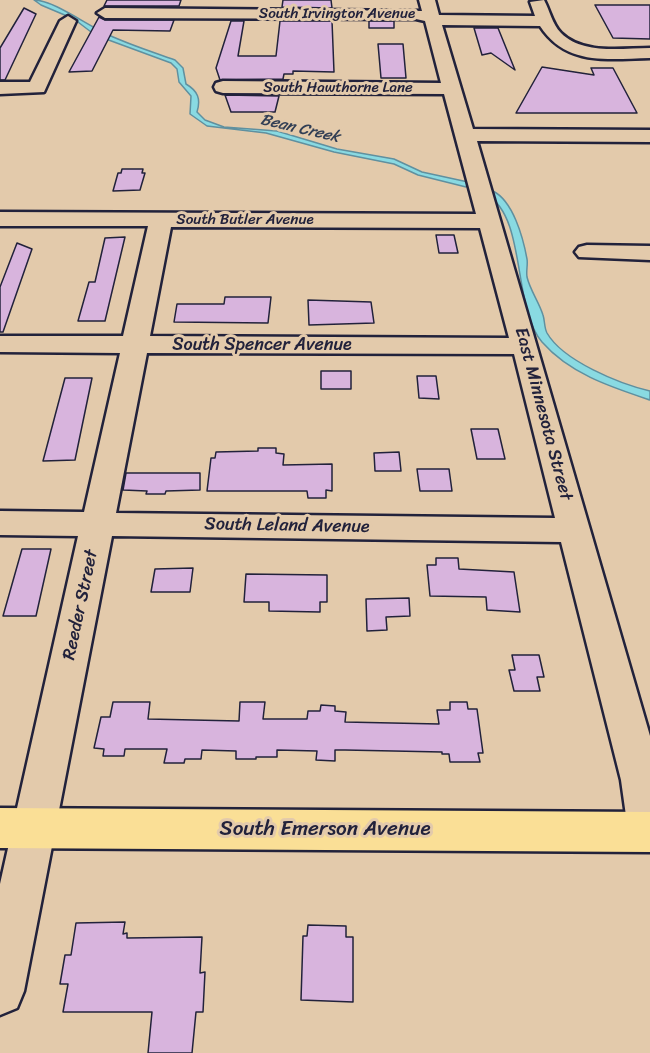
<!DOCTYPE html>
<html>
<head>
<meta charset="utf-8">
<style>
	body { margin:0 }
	canvas { display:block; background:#e3caab }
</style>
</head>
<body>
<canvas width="650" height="1053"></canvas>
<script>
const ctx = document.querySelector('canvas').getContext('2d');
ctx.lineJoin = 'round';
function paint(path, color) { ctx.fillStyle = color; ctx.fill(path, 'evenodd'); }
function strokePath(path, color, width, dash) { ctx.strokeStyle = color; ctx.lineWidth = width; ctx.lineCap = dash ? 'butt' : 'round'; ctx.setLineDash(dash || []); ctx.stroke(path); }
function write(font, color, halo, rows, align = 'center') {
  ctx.font = font + ' Sriracha,sans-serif'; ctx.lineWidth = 6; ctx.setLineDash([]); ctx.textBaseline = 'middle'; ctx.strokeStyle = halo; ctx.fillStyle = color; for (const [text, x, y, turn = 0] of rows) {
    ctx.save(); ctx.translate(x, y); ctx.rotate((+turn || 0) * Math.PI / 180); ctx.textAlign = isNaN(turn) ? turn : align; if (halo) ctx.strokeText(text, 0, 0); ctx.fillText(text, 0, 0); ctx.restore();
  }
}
const water = new Path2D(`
	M34 0C54 0 89 27 109 35 130 45 153 52 175 60L183 68 186 84C198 91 201 99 197 112L205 120 224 127 277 131 337 149 394 159 422 172 468 182 466 187 418 175 394 164 334 152 266 133 207 126 190 114 191 96 179 82 177 69 171 63 95 35 74 19 41 5Z
	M493 191C513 201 523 237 527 259 528 264 526 271 527 277 530 290 539 302 543 315 545 321 544 327 547 333 563 361 620 384 650 391V400C611 387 570 374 542 342 512 307 527 218 487 195Z`);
paint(water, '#89dae2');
strokePath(water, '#60909f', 1.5);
const building = new Path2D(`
	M107 0H181L179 6H104Z
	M283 0H331L332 8 282 7Z
	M595 5H650V39L613 38Z
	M24 8 36 14 5 80H0V48Z
	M99 17 105 20H174L170 31 113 30 92 71 69 72Z
	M231 21H244L238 56H276L280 21H332L334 72 293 71V74H284L283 79 220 80 216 68Z
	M369 21H394V28H369Z
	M474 28H498L515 70 491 53 482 55Z
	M378 44H403L406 78H381Z
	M542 67 594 75 591 68H613L637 113H516Z
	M225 95 279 96 275 112H231Z
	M122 169H143L142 173H145L140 190 113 191 118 173H121Z
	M436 235H454L458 253H439Z
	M125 237 105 321H78L89 282H95L105 238Z
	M17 243 32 249 3 332H0V287Z
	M225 297H271L268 323 174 322 177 304H224Z
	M308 300 371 302 374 323 309 325Z
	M321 371H351V389H321Z
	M417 376H436L439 399 419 398Z
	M65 378H92L75 460 43 461Z
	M471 429H498L505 459H477Z
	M258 448H276V453L284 454 283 465 332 464V491L326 490V498H308L307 491H207L211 458H215L216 452 258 451Z
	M399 452 401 471H375L374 453Z
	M417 469H449L452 491H420Z
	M126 473H200V490L166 491 165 494H146L147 491 123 490Z
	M22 549H51L36 616H3Z
	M436 558H458L459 569 514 572 520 612 487 610 486 597 430 596 427 565H436Z
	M193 568 190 592H151L155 569Z
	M246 574 327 575V602H320V612L269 611V602H244Z
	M409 598 410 616 386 617 387 630 367 631 366 599Z
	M512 655H539L544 677H537L540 691H514L509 670H515Z
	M113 702H150L148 719 239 721 240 702H265L263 719H307L308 711H320L321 705 335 706V711L346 712 345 722 439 724 437 710H450V702H467L468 709H477L483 753H478L480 762H450L449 754H442V752L345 750H335V761L316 760 317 751 277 750V757H256V759H236V751L202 750 201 759H185L184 763H164L167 749H125L124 756H103L104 749 94 748 101 717H110Z
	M125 922 123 934 127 933V938L202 937 200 973 205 972 203 1012H196L192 1053H148L152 1012H63L68 984H60L65 955H71L76 923Z
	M308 925 346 926V937H353V1002L301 1000 303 936H307Z`);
paint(building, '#d8b4dd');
strokePath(building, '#22223b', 1.5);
const minor = new Path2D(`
	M419 0H435L439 15 535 16 530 2 544 0C550 11 552 24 561 33 583 55 622 48 650 48V58C607 59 566 66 540 26L442 25 473 129 650 130V142L477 141 650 736V850L635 844 628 830 621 780 561 542 112 536 24 991 17 1008 0 1015V884L78 536 0 535V511L84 512 120 353 0 352V336H123L148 226H0V212L476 214 444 94 223 93 216 91 214 87 216 83 223 81 441 83 425 21 416 19 105 18 97 13 105 8 422 11ZM171 227 480 228 509 338 150 336ZM147 353 514 354 555 518 116 513Z
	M68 16 76 21 44 92 0 94V82H30L60 21Z
	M587 245 650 246V260L579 257 575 252 579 247Z`);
const major = new Path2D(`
	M0 808 650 812V852L0 848Z`);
strokePath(minor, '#22223b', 5);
strokePath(major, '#22223b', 5);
paint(minor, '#e3caab');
paint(major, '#fadf96');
write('15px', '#22223b', '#e3caab', [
	["South Irvington Avenue",337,14],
	["South Hawthorne Lane",338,88],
	["South Butler Avenue",245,220]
]);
write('italic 16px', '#313e54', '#e3caab', [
	["Bean Creek",300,129,13]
]);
write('18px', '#22223b', '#e3caab', [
	["South Spencer Avenue",262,345],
	["East Minnesota Street",543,414,75],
	["South Leland Avenue",287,526,1],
	["Reeder Street",81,605,-78]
]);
write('21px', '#22223b', '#e3caab', [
	["South Emerson Avenue",325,830]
]);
</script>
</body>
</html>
